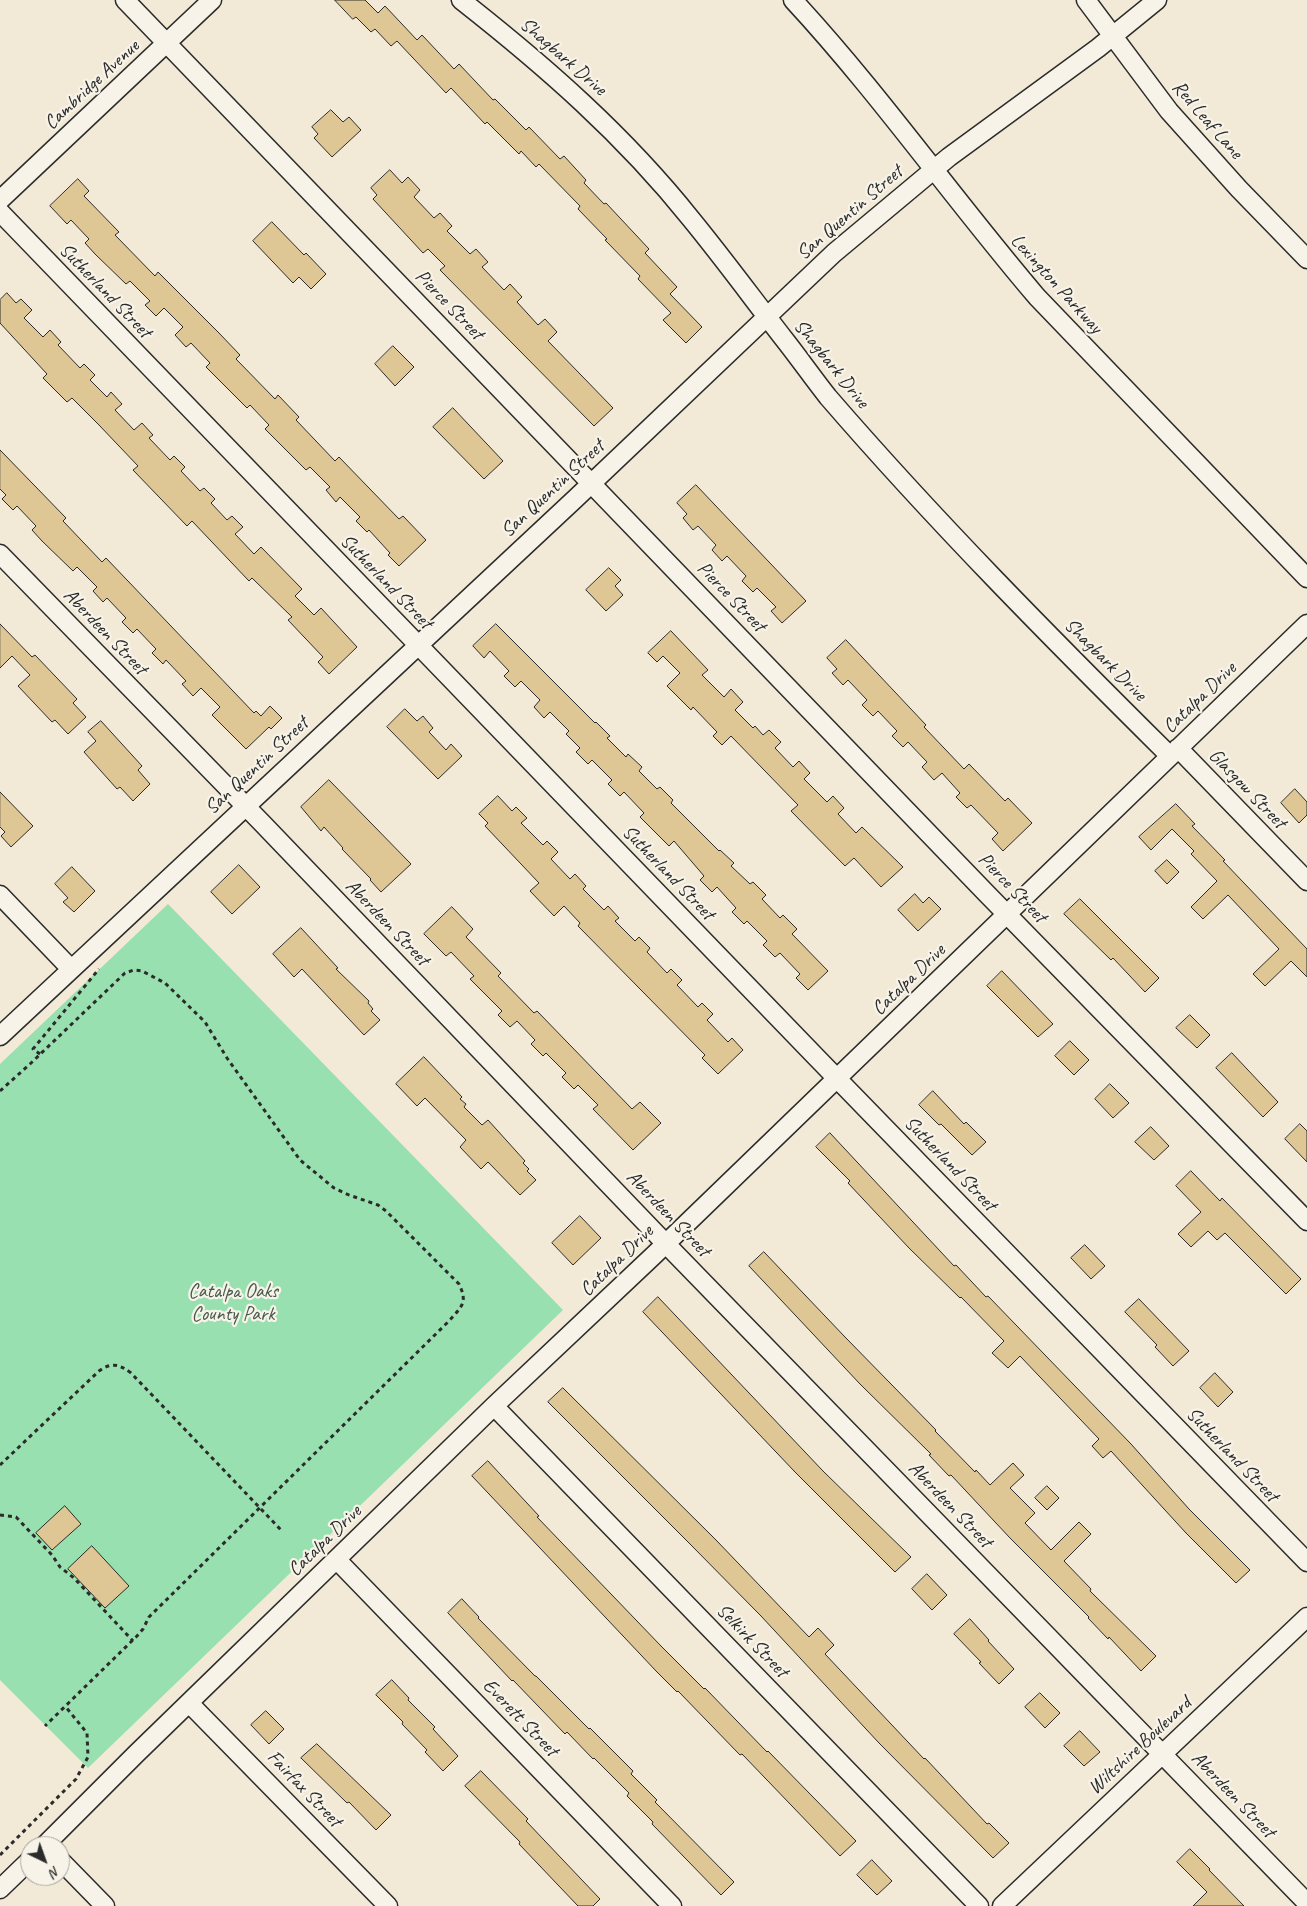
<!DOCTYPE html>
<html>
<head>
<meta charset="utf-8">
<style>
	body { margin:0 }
	#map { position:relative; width:1307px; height:1906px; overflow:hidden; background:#f2ead7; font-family:Caveat,sans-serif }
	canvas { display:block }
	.north { position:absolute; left:20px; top:1836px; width:50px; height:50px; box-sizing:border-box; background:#f7f3e8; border:1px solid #a5a39c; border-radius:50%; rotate:138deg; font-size:14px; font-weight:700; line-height:20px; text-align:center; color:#2b2b2b }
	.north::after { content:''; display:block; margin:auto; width:18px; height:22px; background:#2b2b2b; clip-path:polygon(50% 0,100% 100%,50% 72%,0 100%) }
</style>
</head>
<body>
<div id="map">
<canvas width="1307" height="1906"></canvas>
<div class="north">N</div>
</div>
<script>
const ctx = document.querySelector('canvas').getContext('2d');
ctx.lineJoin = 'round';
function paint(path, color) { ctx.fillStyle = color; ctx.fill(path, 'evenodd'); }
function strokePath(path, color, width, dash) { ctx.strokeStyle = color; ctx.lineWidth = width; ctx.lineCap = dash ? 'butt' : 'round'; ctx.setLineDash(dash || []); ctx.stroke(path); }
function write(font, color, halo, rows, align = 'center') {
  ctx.font = font + ' Caveat,sans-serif'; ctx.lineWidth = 4.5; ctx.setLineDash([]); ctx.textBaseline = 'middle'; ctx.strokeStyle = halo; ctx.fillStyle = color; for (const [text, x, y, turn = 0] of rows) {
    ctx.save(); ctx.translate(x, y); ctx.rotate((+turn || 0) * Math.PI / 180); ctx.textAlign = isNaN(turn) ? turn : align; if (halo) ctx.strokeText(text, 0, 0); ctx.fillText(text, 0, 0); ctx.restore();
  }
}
paint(new Path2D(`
	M168 904 563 1310 88 1768 0 1680V1064Z`), '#98e0af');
const building = new Path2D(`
	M335 0H365L378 13 385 6 417 40 422 35 454 69 459 64 493 100 495 99 526 130 529 127 560 159 564 156 586 180 584 183 604 204 606 203 649 249 645 253 677 287 670 294 702 327 686 343 663 320 671 313 638 279 640 276 605 240 607 239 578 209 580 206 539 164 536 167 521 151 519 154 487 122 485 124 451 88 446 93 397 41 391 46 375 29 371 32 356 17 353 19Z
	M331 110 343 122 349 117 361 130 332 157 314 138 318 134 312 127Z
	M390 170 402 183 408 177 420 190 414 197 434 218 440 213 452 226 447 231 470 254 476 249 488 262 482 267 504 290 510 284 522 297 517 302 538 325 545 319 557 332 548 341 613 408 594 426 440 270 445 266 428 249 423 253 373 199 377 195 371 188Z
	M78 179 89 191 84 196 119 232 115 235 155 276 158 272 219 333 240 355 236 359 275 399 278 395 299 417 296 420 335 461 339 457 399 519 403 516 426 540 399 566 388 555 390 553 369 530 367 532 356 521 360 517 340 497 336 502 326 490 330 487 310 467 306 470 265 429 269 425 250 405 247 408 206 367 210 363 191 343 186 347 175 335 183 327 164 308 156 316 145 305 150 301 130 281 126 284 95 254 85 243 89 239 71 220 67 224 50 206Z
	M272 222 304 255 306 253 326 274 311 289 299 277 293 283 253 241Z
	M7 293 16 303 21 299 32 310 24 318 43 337 50 330 61 342 58 345 80 368 84 364 95 375 90 380 107 397 111 392 122 404 115 410 134 430 142 423 153 435 149 438 170 460 174 456 185 467 181 471 200 491 204 488 215 499 211 503 227 520 232 516 243 527 235 534 254 554 261 547 302 589 295 596 314 615 321 608 357 647 329 674 318 662 323 657 288 620 292 617 252 578 249 581 192 521 187 526 133 470 138 466 99 425 72 398 67 402 43 378 47 374 0 323V300Z
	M393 346 414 367 395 386 375 364Z
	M453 408 503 461 484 479 433 427Z
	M0 450 66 518 63 521 102 562 106 558 254 713 256 711 261 716 270 706 282 718 271 729 269 727 246 749 212 715 220 707 201 688 193 696 182 684 186 681 166 660 163 664 152 653 156 649 137 629 133 633 122 622 126 618 107 598 103 602 93 591 97 587 77 567 73 571 42 541 32 530 36 526 17 506 13 510 2 499 6 495 0 489Z
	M696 485 806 601 782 623 771 611 776 607 757 588 753 592 742 581 746 576 727 556 722 561 712 550 716 545 698 526 693 530 683 518 687 514 677 503Z
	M609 568 621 580 615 586 623 595 606 611 586 590Z
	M0 624 32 657 35 655 77 699 73 703 86 717 68 734 55 720 52 722 18 686 30 675 12 656 0 668Z
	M496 624 595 723 596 722 610 736 607 738 626 757 628 754 642 767 639 771 657 789 660 787 673 800 671 803 719 851 720 850 734 863 731 866 750 884 753 882 766 895 762 899 780 918 783 915 797 929 792 934 828 971 808 990 796 978 800 974 780 953 775 957 763 945 767 941 747 921 744 924 732 912 736 908 717 887 712 892 700 880 704 876 674 841 669 846 640 817 644 813 624 792 620 796 608 784 612 780 592 760 588 764 576 752 580 748 566 734 569 731 550 712 544 718 534 707 540 700 521 681 515 687 504 676 509 671 490 651 484 658 473 646Z
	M671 631 708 670 702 675 724 697 731 689 743 702 735 710 753 728 755 726 763 735 769 730 781 742 775 748 793 767 799 761 810 773 804 779 827 802 833 796 844 808 838 814 856 833 862 827 903 867 881 887 854 858 845 866 791 811 798 805 731 736 722 745 713 736 717 732 693 707 691 710 667 686 680 673 663 656 657 662 648 653Z
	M846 640 926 725 924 727 964 769 969 764 1005 801 1008 798 1032 823 1003 851 992 839 998 833 971 805 967 808 956 797 960 793 942 773 934 780 922 767 927 762 908 742 903 747 892 736 897 731 878 711 873 716 862 705 867 700 848 680 843 685 832 673 837 669 827 658Z
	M405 709 417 721 423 716 433 728 429 732 446 750 451 744 462 756 438 779 387 727Z
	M101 721 142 766 138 770 150 784 133 801 120 787 117 789 84 752 96 741 88 732Z
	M329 780 411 864 381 892 370 880 371 879 342 849 343 848 324 827 321 831 301 807Z
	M1295 789 1307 802V815L1299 823 1281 803Z
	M0 792 33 826 11 847 1 836 5 832 0 827Z
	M498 796 512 811 516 807 527 818 521 823 543 845 547 841 558 852 551 859 570 879 575 874 586 886 583 889 604 910 608 906 619 918 615 921 635 941 639 937 650 948 647 952 667 973 671 969 682 980 677 985 698 1007 702 1003 713 1014 707 1020 728 1042 732 1038 743 1050 718 1074 702 1058 705 1055 578 926 580 923 564 906 554 916 530 891 539 883 485 826 488 823 479 814Z
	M1176 804 1195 824 1192 826 1225 860 1223 861 1307 949V977L1291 961 1265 986 1253 974 1279 949 1228 895 1203 919 1191 907 1217 881 1191 854 1194 851 1172 829 1151 850 1139 837Z
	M1167 860 1179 872 1167 884 1155 871Z
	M239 865 260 887 232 914 211 892Z
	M72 867 95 891 74 912 63 902 68 898 55 884Z
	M915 894 923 903 929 897 941 909 918 931 898 910Z
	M1080 899 1159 978 1145 992 1113 958 1111 960 1064 914Z
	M452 907 473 929 466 937 501 973 498 976 534 1013 537 1011 632 1109 640 1102 661 1123 633 1150 593 1109 598 1105 578 1085 574 1089 562 1077 566 1073 546 1053 543 1056 531 1044 535 1040 517 1021 510 1027 498 1015 502 1011 470 979 474 976 451 952 446 956 424 934Z
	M301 928 338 968 336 969 369 1001 368 1003 373 1009 371 1011 380 1020 364 1035 302 969 294 977 273 954Z
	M1002 971 1053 1024 1038 1037 987 986Z
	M1190 1015 1210 1035 1197 1048 1176 1028Z
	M1070 1041 1089 1060 1074 1075 1055 1056Z
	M1232 1053 1278 1102 1263 1117 1216 1068Z
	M424 1057 462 1097 460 1099 466 1104 464 1107 482 1125 488 1120 525 1161 523 1163 529 1169 527 1171 536 1180 520 1195 488 1162 481 1169 460 1147 466 1140 425 1098 417 1106 396 1084Z
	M1110 1084 1129 1103 1113 1118 1095 1099Z
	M933 1091 964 1124 966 1122 986 1142 972 1155 941 1124 939 1125 919 1105Z
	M1300 1124 1307 1131V1162L1285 1139Z
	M1151 1127 1169 1146 1154 1160 1135 1142Z
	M830 1133 954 1266 956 1265 986 1297 988 1296 1131 1444 1189 1509 1250 1570 1236 1583 1186 1533 1111 1451 1103 1458 1092 1446 1099 1439 1020 1356 1008 1368 992 1353 1004 1341 961 1297 960 1298 909 1248 848 1183 850 1181 816 1147Z
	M1191 1171 1220 1201 1222 1198 1301 1279 1286 1294 1225 1233 1217 1240 1208 1231 1191 1247 1178 1234 1201 1212 1176 1186Z
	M580 1216 601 1238 573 1265 552 1243Z
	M1085 1245 1105 1266 1091 1279 1071 1258Z
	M764 1252 845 1337 936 1430 935 1431 975 1472 976 1470 990 1485 1013 1463 1024 1475 1010 1488 1035 1513 1025 1523 1051 1550 1079 1522 1091 1534 1064 1561 1091 1589 1090 1591 1156 1656 1141 1671 1109 1637 1108 1639 1088 1618 1089 1617 1010 1538 951 1475 949 1476 929 1455 931 1454 860 1384 749 1266Z
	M658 1297 823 1471 911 1557 895 1572 795 1472 643 1312Z
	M1139 1299 1189 1351 1173 1366 1155 1347 1157 1345 1125 1312Z
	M1215 1373 1233 1392 1218 1407 1200 1388Z
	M563 1388 716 1540 809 1637 818 1628 834 1645 825 1654 924 1759 925 1758 987 1824 989 1823 1009 1843 993 1858 879 1743 761 1616 690 1544 548 1402Z
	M488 1461 539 1516 537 1517 661 1646 704 1689 705 1688 767 1752 768 1751 856 1841 840 1856 742 1754 740 1755 678 1691 677 1692 657 1672 472 1476Z
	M1047 1486 1059 1498 1047 1510 1035 1498Z
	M65 1506 81 1524 52 1550 36 1533Z
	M92 1546 129 1586 105 1608 68 1569Z
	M927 1574 947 1595 932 1610 912 1589Z
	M462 1599 479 1617 478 1618 535 1676H536L589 1729 590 1728 633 1771 631 1774 657 1800 655 1802 734 1882 721 1895 652 1824 653 1822 627 1796 629 1793 594 1758 593 1759 567 1732 565 1734 513 1680 512 1681 448 1613Z
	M970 1619 989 1640 988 1641 1014 1669 999 1684 979 1663 981 1662 954 1634Z
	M392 1680 409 1698 408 1700 435 1727 433 1729 458 1756 443 1771 425 1752 427 1750 402 1724 403 1722 376 1695Z
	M1040 1693 1060 1713 1045 1728 1025 1707Z
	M266 1711 284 1729 269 1744 251 1725Z
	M1080 1731 1100 1752 1084 1766 1064 1746Z
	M317 1744 391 1815 376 1830 349 1802 347 1803 301 1758Z
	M481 1771 528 1819 526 1821 600 1899 593 1906H578L519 1844 520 1842 465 1786Z
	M1190 1849 1210 1869 1209 1870 1244 1906H1193L1207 1892 1177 1862Z
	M872 1860 892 1881 877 1895 857 1875Z`);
paint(building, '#dfc795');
strokePath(building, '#2b2b2b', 1);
const minor = new Path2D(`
	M125 0 987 894 1307 1221
	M461 0C545 66 624 135 691 219 723 258 753 299 784 339 799 358 813 378 828 397 936 522 1053 640 1170 756
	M793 0C880 94 954 200 1037 297L1307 578
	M1086 0 1169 111 1239 189 1307 259
	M0 200 212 0
	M0 212 818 1059 1307 1562
	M0 554 262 823 666 1244 1307 1903
	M1178 748 1307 881
	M0 895 71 969
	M0 1036 575 499 834 253 949 157 1098 48 1157 0
	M494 1406 979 1906
	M337 1560 672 1906
	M189 1703 388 1906
	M44 1846 136 1754 494 1406 653 1256 1307 624
	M60 1860 105 1906
	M0 1889 30 1860
	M1002 1906 1307 1617`);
strokePath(minor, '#2b2b2b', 21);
strokePath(new Path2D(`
	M40 1054 33 1049 99 969
	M0 1091 30 1064 125 973 134 970 142 971 165 983 205 1022 227 1058 300 1160 334 1188 349 1195 378 1205 386 1211 459 1284C468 1303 462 1306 449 1321L149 1617 143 1629 137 1636 45 1726
	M0 1465 99 1371C111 1362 119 1364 131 1373L281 1530
	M0 1515 16 1517 52 1555 60 1567 74 1578 133 1641
	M0 1855 76 1779 88 1757 87 1733 65 1706`), '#2b2b2b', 3, [4, 4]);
strokePath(minor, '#f7f3e8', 18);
write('20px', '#2b2b2b', '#f7f3e8', [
	["Shagbark Drive",563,57,41],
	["Cambridge Avenue",92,85,-43],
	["Red Leaf Lane",1207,120,49],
	["San Quentin Street",850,213,-41],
	["Lexington Parkway",1056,284,48],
	["Sutherland Street",105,291,46],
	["Pierce Street",449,305,46],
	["Shagbark Drive",831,364,51],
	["San Quentin Street",553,489,-43],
	["Sutherland Street",386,582,46],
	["Pierce Street",731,597,46],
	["Aberdeen Street",105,632,46],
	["Shagbark Drive",1105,660,45],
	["Catalpa Drive",1200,698,-44],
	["San Quentin Street",257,766,-43],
	["Glasgow Street",1247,789,46],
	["Sutherland Street",668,873,46],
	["Pierce Street",1012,888,46],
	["Aberdeen Street",387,923,46],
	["Catalpa Drive",909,980,-44],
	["Sutherland Street",950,1164,46],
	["Aberdeen Street",668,1214,46],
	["Catalpa Drive",617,1261,-44],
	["Sutherland Street",1232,1455,46],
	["Aberdeen Street",950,1505,46],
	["Catalpa Drive",325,1541,-44],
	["Selkirk Street",752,1641,46],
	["Everett Street",520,1718,46],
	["Wiltshire Boulevard",1140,1746,-43],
	["Fairfax Street",304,1789,46],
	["Aberdeen Street",1233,1795,46]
]);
write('20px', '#46584c', '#f7f3e8', [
	["Catalpa Oaks",233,1292],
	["County Park",233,1315]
]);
</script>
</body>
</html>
